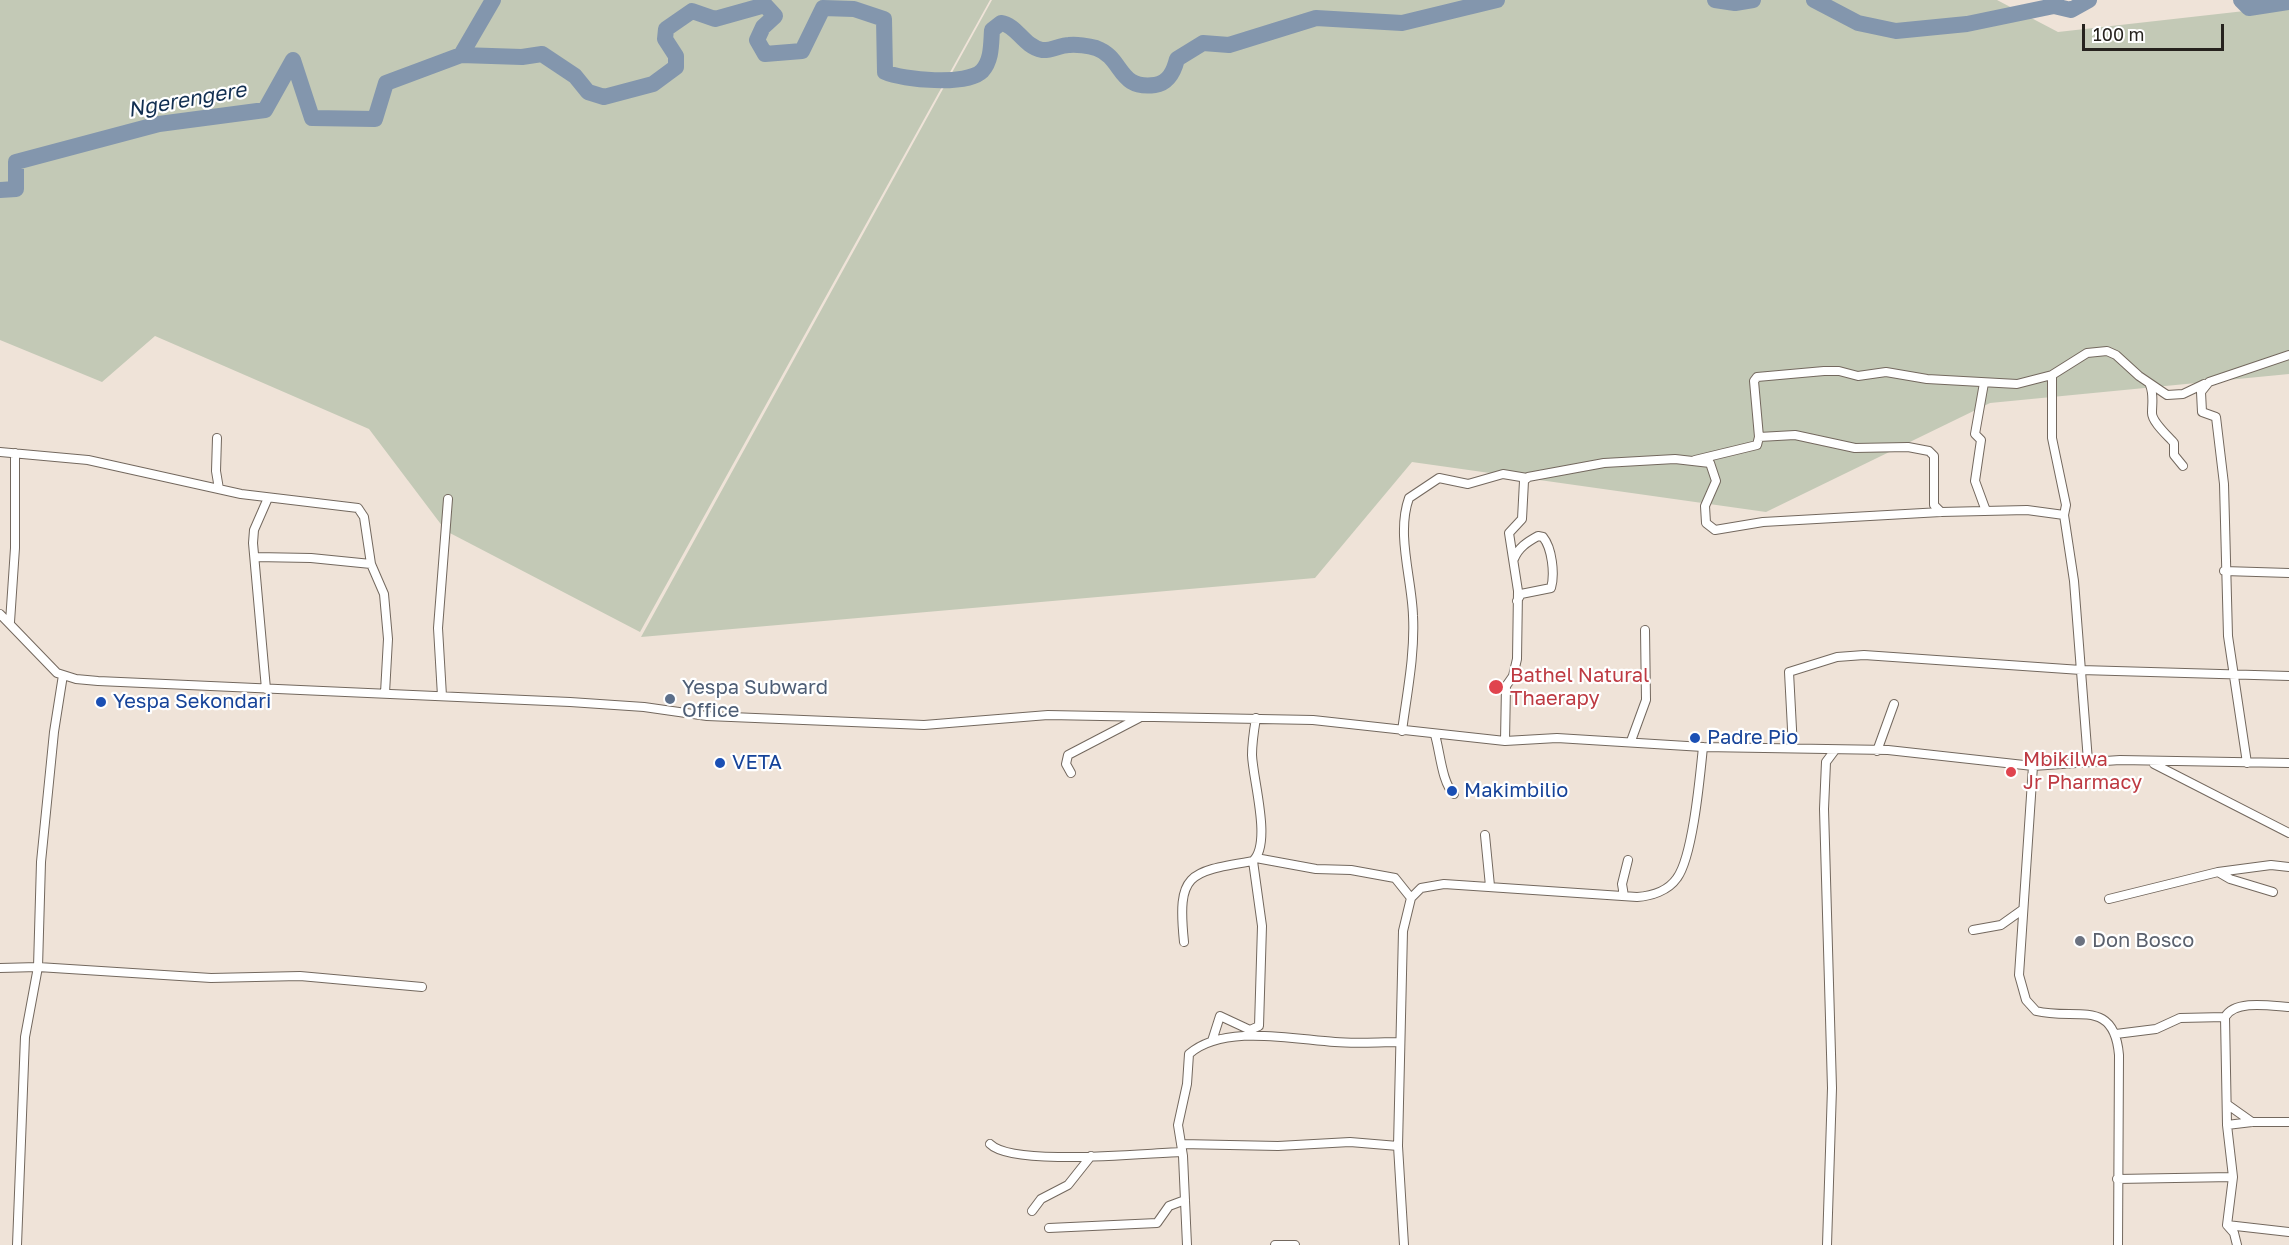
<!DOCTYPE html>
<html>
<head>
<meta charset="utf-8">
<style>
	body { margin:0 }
	#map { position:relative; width:2289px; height:1245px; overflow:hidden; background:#efe3d8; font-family:"Golos Text",sans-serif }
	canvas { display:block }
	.scale { position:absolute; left:2082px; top:24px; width:142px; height:27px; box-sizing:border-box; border:3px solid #26221e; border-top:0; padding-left:8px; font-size:18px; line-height:21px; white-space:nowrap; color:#26221e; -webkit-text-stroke:4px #fff; paint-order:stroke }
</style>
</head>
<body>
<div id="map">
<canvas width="2289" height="1245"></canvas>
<div class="scale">100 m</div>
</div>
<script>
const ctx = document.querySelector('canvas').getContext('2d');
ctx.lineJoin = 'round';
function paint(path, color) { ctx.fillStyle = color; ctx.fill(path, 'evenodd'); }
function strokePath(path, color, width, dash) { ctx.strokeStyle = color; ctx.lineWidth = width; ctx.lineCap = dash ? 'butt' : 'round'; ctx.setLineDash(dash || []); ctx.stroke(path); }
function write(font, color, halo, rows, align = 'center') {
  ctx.font = font + ' "Golos Text",sans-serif'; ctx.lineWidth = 4.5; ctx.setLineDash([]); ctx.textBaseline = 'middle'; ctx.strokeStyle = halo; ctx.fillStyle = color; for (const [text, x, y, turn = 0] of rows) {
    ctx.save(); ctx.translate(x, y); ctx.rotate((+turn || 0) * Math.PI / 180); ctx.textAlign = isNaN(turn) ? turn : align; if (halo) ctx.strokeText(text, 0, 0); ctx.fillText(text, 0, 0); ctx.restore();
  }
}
paint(new Path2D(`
	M0 0H990L640 632 446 531 369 429 155 336 102 382 0 340Z
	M992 0H1997L2058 32 2289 6V374L1990 403 1766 512 1412 462 1315 578 641 637Z`), '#c3c9b6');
strokePath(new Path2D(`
	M1715 0 1735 3 1753 0
	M1814 0 1858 23 1896 31 1967 24 2054 6 2071 10 2089 0
	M2241 0 2249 8 2289 2
	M461 55 522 57 542 54 575 76 588 92 604 97 653 84 676 67V56L665 39 666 29 692 11 715 19 765 5 775 16 763 27 757 40 765 54 802 51 823 8 854 9 884 19 885 72C903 80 967 86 982 71 992 60 991 44 992 30L1001 23C1017 25 1023 46 1042 50 1051 51 1060 45 1069 45 1076 44 1089 46 1096 48 1124 58 1117 90 1155 85 1169 83 1174 71 1177 59L1203 43 1229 45 1316 18 1402 23 1497 0
	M0 190 16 189V162L159 124 265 110 293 60 312 118 375 119 386 83 461 55 493 0`), '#8396ad', 16);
const minor = new Path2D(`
	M2052 375V438L2066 505 2064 515 2074 581 2088 761
	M1984 383 1975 434 1981 440 1975 481 1986 511
	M2150 385C2154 395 2152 402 2152 413 2152 422 2168 436 2174 443V455L2183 466
	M1759 437 1795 435 1855 448 1908 447 1929 451 1934 456V505L1941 512
	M217 438 216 471 219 489
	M0 452 88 460 241 494 358 508 364 517 371 564 384 594 388 639 385 693
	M1695 460 1757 445 1759 437 1754 381 1757 377 1824 371H1839L1858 376 1886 372 1927 379 2017 384 2052 375 2087 353 2107 351 2116 355 2139 376 2167 395 2183 394 2204 384
	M255 557 311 558 371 564
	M1514 559C1518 548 1527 542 1538 536L1543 537C1552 548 1555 574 1551 588L1521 594 1517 601
	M2224 571 2289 573
	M0 614 57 673 76 679 98 681 570 702 644 707 707 716 924 725 1048 715 1313 720 1505 741 1557 738 1703 747 1888 750 2033 766 2120 760 2289 763
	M10 622 15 548V453
	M266 689 253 543 254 530 268 498
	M442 696 438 628 448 499
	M1402 731C1407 693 1415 654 1413 616 1412 579 1396 534 1409 498L1439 478 1468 484 1503 474 1527 478
	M1435 735C1440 751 1442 784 1454 794
	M1505 741 1506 686 1513 676 1517 659 1518 591 1509 533 1522 519 1524 481 1528 477 1604 463 1675 459 1710 463 1716 481 1705 506 1706 523 1715 530 1763 522 1941 512 2027 510 2064 515
	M1631 741 1646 700 1645 630
	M1793 748 1789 672 1837 657 1864 655 2081 670 2289 676
	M1877 751 1894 704
	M2247 763 2228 636 2224 484 2216 417 2202 412 2201 392 2209 382 2289 355
	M2154 764 2289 833
	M2033 766 2019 975 2026 1000 2036 1011C2075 1021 2114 997 2119 1055L2118 1245
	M1071 773 1066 764 1068 755 1139 718
	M1485 835 1490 886
	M1256 858 1316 869 1351 870 1395 878 1411 898
	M2218 872 2271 865 2289 867
	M1624 896 1622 884 1628 860
	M2109 899 2218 872 2230 879 2273 892
	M1973 930 2001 925 2022 910
	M1184 942C1177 873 1188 872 1253 861 1272 843 1253 781 1252 755 1252 743 1254 730 1256 718
	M0 968 38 967 211 978 300 976 422 987
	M2116 1034 2156 1029 2180 1018 2225 1017
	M1212 1041 1220 1016 1250 1030 1259 1026 1262 926 1253 861
	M2228 1105 2252 1122
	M2227 1125 2252 1122H2289
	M990 1144C1013 1167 1145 1153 1182 1152
	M1181 1144 1278 1146 1350 1142 1398 1146
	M2117 1179 2233 1177
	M1032 1211 1041 1199 1068 1185 1091 1156
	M2227 1225 2289 1232
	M1049 1228 1157 1223 1169 1206 1185 1200
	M17 1245 25 1037 38 967 41 862 54 732 63 675
	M1187 1245 1183 1156 1178 1125 1187 1084 1189 1054C1223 1024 1292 1039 1335 1042 1357 1044 1378 1042 1400 1042
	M1275 1245H1295
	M1404 1245 1398 1146 1403 931 1411 898 1421 888 1444 884 1637 897C1651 896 1668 891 1677 878 1693 856 1700 776 1703 747
	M1827 1245 1832 1088 1824 809 1826 762 1835 750
	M2237 1245 2234 1233 2227 1225 2233 1177 2227 1125 2225 1017C2235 999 2272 1006 2289 1007`);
strokePath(minor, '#73685e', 10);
strokePath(minor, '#fff', 8);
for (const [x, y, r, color] of [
	[1496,687,8,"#e0444e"],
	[670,699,6,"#5c6f8a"],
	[101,702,6,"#1a4fb4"],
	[1695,738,6,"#1a4fb4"],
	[720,763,6,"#1a4fb4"],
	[2011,772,6,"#e0444e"],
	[1452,791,6,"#1a4fb4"],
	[2080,941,6,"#6b7280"]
]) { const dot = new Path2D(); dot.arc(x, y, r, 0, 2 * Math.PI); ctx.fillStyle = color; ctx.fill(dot); strokePath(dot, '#fff', 2); }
write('20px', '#be3a42', '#fff', [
	["Bathel Natural",1510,676],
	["Thaerapy",1510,699],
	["Mbikilwa",2023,760],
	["Jr Pharmacy",2023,783]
], 'left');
write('20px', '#4e5e75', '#fff', [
	["Yespa Subward",682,688],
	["Office",682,711]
], 'left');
write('20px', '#164399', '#fff', [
	["Yespa Sekondari",113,702],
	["Padre Pio",1707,738],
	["VETA",732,763],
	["Makimbilio",1464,791]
], 'left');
write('20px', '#5b616d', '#fff', [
	["Don Bosco",2092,941]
], 'left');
write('italic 21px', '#102e50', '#fff', [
	["Ngerengere",187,100,-10]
]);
</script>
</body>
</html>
